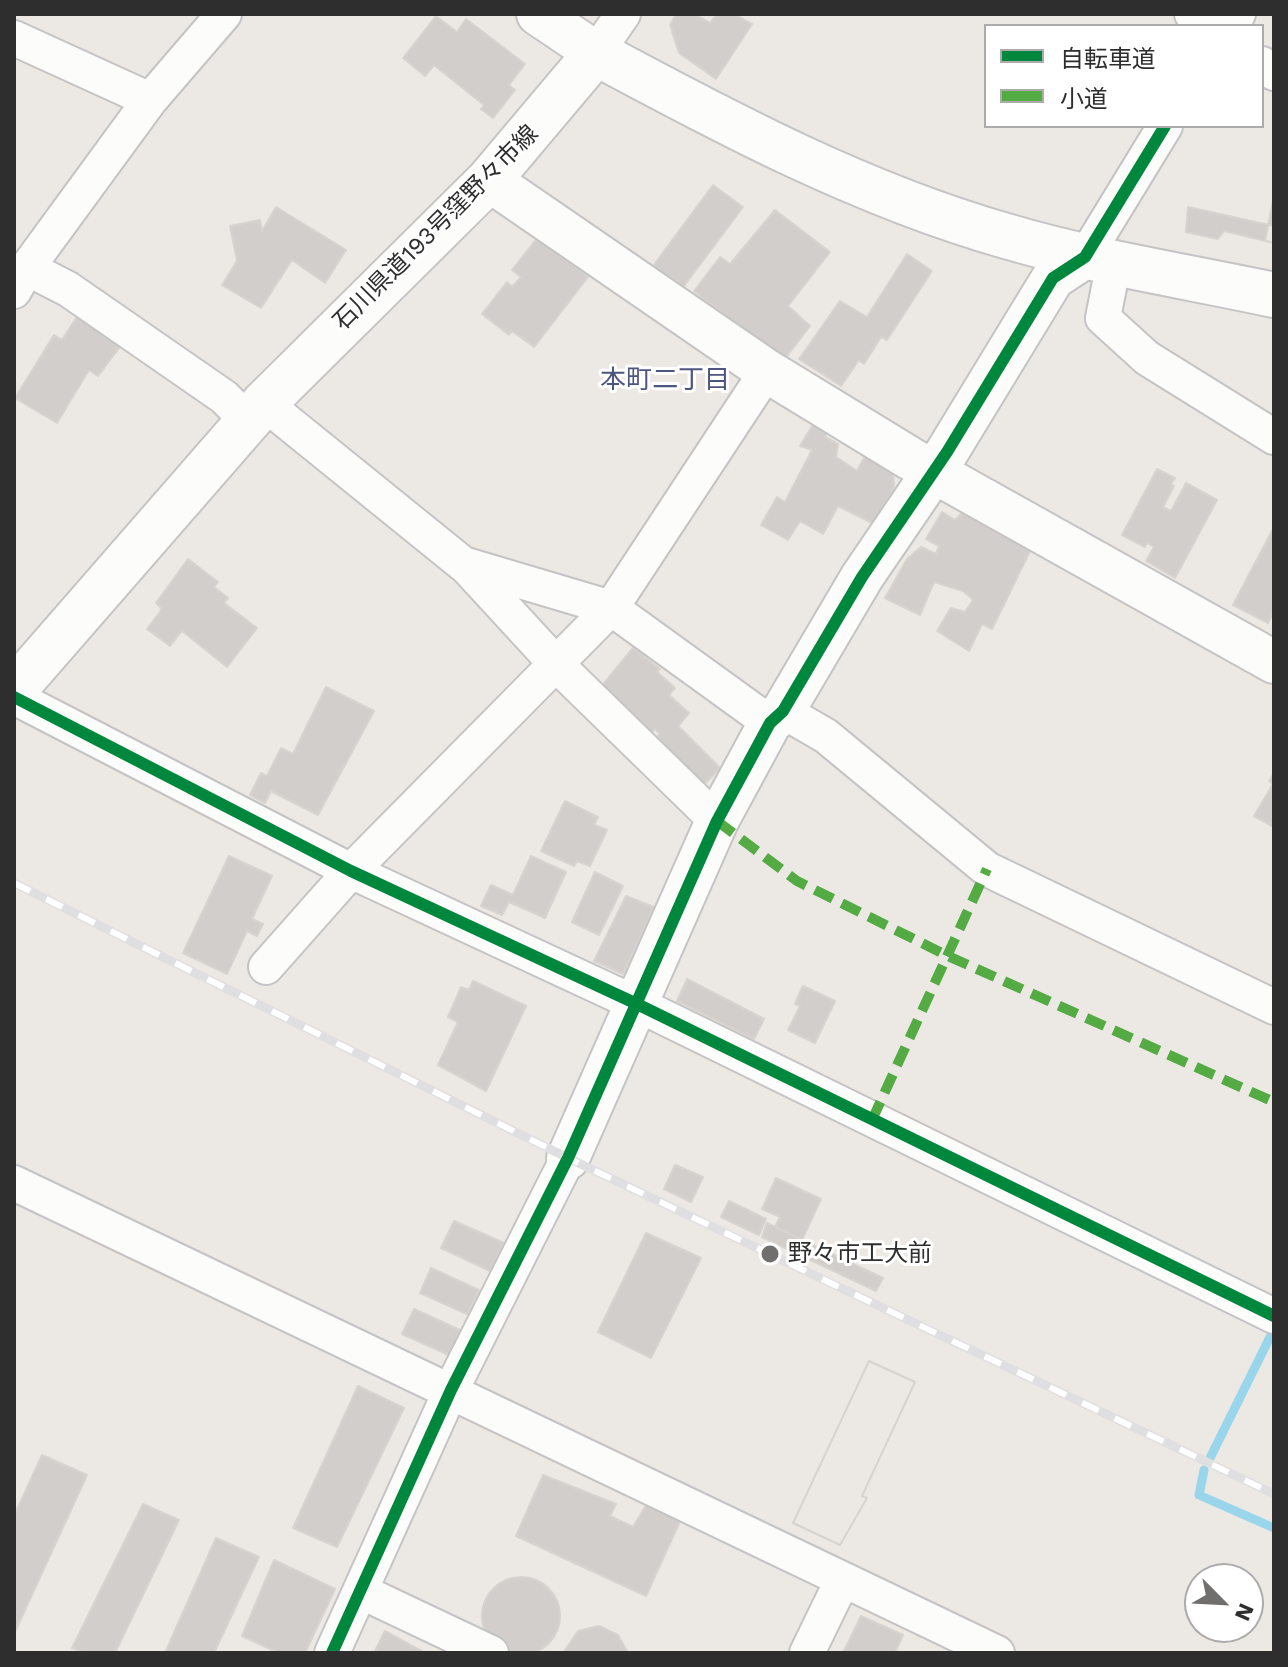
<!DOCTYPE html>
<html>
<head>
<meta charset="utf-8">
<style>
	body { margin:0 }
	#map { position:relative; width:1288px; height:1667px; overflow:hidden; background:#ece8e4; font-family:"Work Sans","Noto Sans JP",sans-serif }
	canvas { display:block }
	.frame { position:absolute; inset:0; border:16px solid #2e2e2e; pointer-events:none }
	.legend { position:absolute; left:984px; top:24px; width:280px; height:104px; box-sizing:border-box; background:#fff; border:2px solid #ababab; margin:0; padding:10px 14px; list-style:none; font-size:24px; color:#2e2e2e }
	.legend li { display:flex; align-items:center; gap:16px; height:40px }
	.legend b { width:40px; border:2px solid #ababab }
	.north { position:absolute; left:1184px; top:1563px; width:80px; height:80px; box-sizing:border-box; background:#fff; border:2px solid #ababab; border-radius:50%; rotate:114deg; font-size:22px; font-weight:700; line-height:32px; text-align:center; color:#2e2e2e }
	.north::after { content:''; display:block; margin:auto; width:28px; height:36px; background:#706f6e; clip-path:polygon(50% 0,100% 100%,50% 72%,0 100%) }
</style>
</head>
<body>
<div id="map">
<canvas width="1288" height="1667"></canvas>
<div class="frame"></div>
<ul class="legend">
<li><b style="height:10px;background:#00873e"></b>自転車道</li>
<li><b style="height:10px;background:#54ab44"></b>小道</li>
</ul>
<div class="north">N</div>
</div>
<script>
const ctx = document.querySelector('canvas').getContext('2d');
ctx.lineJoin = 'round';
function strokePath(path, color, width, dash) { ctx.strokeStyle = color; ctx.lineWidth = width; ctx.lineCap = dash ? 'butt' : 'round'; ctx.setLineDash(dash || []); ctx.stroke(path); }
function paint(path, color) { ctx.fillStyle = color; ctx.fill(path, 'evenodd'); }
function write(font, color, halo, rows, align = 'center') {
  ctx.font = font + ' "Work Sans","Noto Sans JP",sans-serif'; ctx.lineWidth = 6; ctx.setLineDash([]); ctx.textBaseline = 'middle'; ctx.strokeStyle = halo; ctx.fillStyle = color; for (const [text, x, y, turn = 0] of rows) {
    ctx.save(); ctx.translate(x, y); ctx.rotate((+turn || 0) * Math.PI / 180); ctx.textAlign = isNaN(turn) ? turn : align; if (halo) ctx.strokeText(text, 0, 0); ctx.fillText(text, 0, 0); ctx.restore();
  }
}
strokePath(new Path2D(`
	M1210 1458 1274 1329
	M1204 1470 1199 1495 1274 1528`), '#99d6ec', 9);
const building = new Path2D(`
	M676 14H695L710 23 717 14H734L752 24 716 79 679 53 670 25Z
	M436 16 457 32 466 19 525 64 509 85 515 90 493 118 481 109 484 105 434 65 425 76 403 58Z
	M713 185 743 207 684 286 653 266Z
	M1273 201H1274V243L1265 241Z
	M276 207 346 250 325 283 292 260 261 308 222 285 237 261 230 226 260 220 262 231Z
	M1188 207 1274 226V243L1224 231 1218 239 1186 232Z
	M775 210 830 252 788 306 810 326 784 360 694 291 720 257 730 264Z
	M537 238 588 277 534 347 512 331 509 335 482 314 507 282 512 287 521 277 512 270Z
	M907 254 932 271 887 340 881 337 864 364 859 360 841 386 799 359 840 301 867 317Z
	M77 317 122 344 98 376 89 370 57 423 15 398 54 335 62 340Z
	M814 423 827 431 825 437 838 444 836 457 857 471 865 456 893 470 894 487 874 524 838 506 823 534 800 521 788 540 761 525 777 497 785 502 812 450 800 446Z
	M1157 469 1175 478 1171 484 1174 486 1163 507 1171 511 1186 483 1217 500 1175 578 1146 561 1154 547 1147 543 1145 547 1122 535Z
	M942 512 955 520 962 513 1031 549 992 629 982 624 969 651 937 631 951 608 965 612 973 600 963 591 934 582 920 615 885 598 907 559 921 547 936 554 939 546 926 539Z
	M1274 527V611L1268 623 1233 605Z
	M188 559 218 582 214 587 228 598 224 603 257 628 227 667 182 631 170 646 147 629 162 609 156 603Z
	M633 648 660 669 657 672 675 688 669 695 689 713 678 726 720 768 701 788 652 742 660 734 655 729 650 734 600 688Z
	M326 687 374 711 318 815 271 791 265 803 250 795 261 773 267 776 281 748 293 754Z
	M1274 773V827L1254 816 1273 784 1269 781Z
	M565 801 598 817 594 825 607 830 590 866 577 861 574 866 541 851Z
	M229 856 272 876 252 919 263 924 257 936 247 931 227 974 183 953Z
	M531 856 566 872 545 918 509 902 502 915 481 906 491 885 513 895Z
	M595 872 623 886 599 935 572 922Z
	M626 896 654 907 623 974 594 961Z
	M687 979 764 1019 754 1039 677 1001Z
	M473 981 526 1006 486 1091 438 1065 458 1022 448 1017 461 987 469 990Z
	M803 986 835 1001 815 1043 788 1030 800 1006 795 1004Z
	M675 1165 703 1177 691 1202 664 1189Z
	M776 1178 821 1199 802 1240 775 1227 780 1217 762 1209Z
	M729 1201 766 1219 759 1235 721 1217Z
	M454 1221 504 1243 490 1271 441 1248Z
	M767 1223 883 1278 876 1291 762 1237Z
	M646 1233 701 1258 651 1358 598 1332Z
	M431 1268 479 1290 467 1314 420 1293Z
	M414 1309 460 1330 449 1355 402 1334Z
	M869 1361 915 1382 862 1496 867 1498 840 1545 793 1523Z
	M869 1361 915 1382 862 1496 867 1498 840 1545 793 1523Z
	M358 1386 404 1408 337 1547 293 1528Z
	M42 1455 87 1475 14 1634V1516Z
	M543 1475 616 1504 610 1516 633 1527 648 1502 682 1517 646 1596 516 1536Z
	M143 1504 179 1520 115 1653H86L72 1648Z
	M216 1538 259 1557 214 1653H165Z
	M274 1560 335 1589 305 1653H279L242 1636Z
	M482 1616a39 39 0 1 1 78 0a39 39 0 1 1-78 0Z
	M861 1616 903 1635 895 1653H843Z
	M599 1626 618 1635 628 1653H563L578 1631Z
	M385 1631 425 1653H374Z`);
paint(building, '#d1cecb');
strokePath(building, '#d7d4d0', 2);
const minor = new Path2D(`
	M1192 14 1209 26
	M1230 26 1238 14
	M14 38 150 100
	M596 53 623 14
	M1262 64 1274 73
	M1085 257 1165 126
	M1114 262 1103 318 1147 358 1274 437
	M27 268 150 100 224 14
	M14 291 27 268 68 289 224 397 248 421
	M264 403 463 564 611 608 770 723
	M465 565 557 665 717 821
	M14 697 351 871 637 1004 1274 1316
	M783 711 826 736 987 869 1274 1007
	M266 967 351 871 611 608 767 371
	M14 1183 997 1653
	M360 1591 491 1653
	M332 1653 451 1390 568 1158
	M807 1653 842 1581`);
const tertiary = new Path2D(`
	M538 14 596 53
	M489 180 767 371 911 459 1274 662
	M568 1158 717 821 770 723 783 711 862 577 947 452 1053 278 1085 257`);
const secondary = new Path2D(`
	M14 690 264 403 489 180 596 53C728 124 862 195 1006 236 1094 262 1185 276 1274 295`);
strokePath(minor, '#c5c4c5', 38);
strokePath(tertiary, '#c5c4c5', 46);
strokePath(secondary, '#c5c4c5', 48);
strokePath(minor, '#fcfcfb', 34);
strokePath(tertiary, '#fcfcfb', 42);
strokePath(secondary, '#fcfcfb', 44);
const rail = new Path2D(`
	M14 883 568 1158 1274 1494`);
strokePath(rail, '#dfdfe1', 9);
strokePath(rail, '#fff', 6, [18]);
strokePath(new Path2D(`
	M717 821 797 881 948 956 1274 1102
	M872 1120 987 869`), '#54ab44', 10, [20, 10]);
strokePath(new Path2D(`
	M14 697 351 871 637 1004 1274 1316
	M332 1653 451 1390 568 1158 717 821 770 723 783 711 862 577 947 452 1053 278 1085 257 1165 126`), '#00873e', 12);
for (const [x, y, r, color] of [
	[770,1254,10,"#706f6e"]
]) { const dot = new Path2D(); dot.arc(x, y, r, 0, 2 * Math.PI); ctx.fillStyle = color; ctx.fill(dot); strokePath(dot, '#fff', 3); }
write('24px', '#2e2e2e', '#fff', [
	["石川県道193号窪野々市線",436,228,-45]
]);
write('24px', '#2e2e2e', '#fff', [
	["野々市工大前",788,1254]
], 'left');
write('26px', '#4d5680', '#fff', [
	["本町二丁目",665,380]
]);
</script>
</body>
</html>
